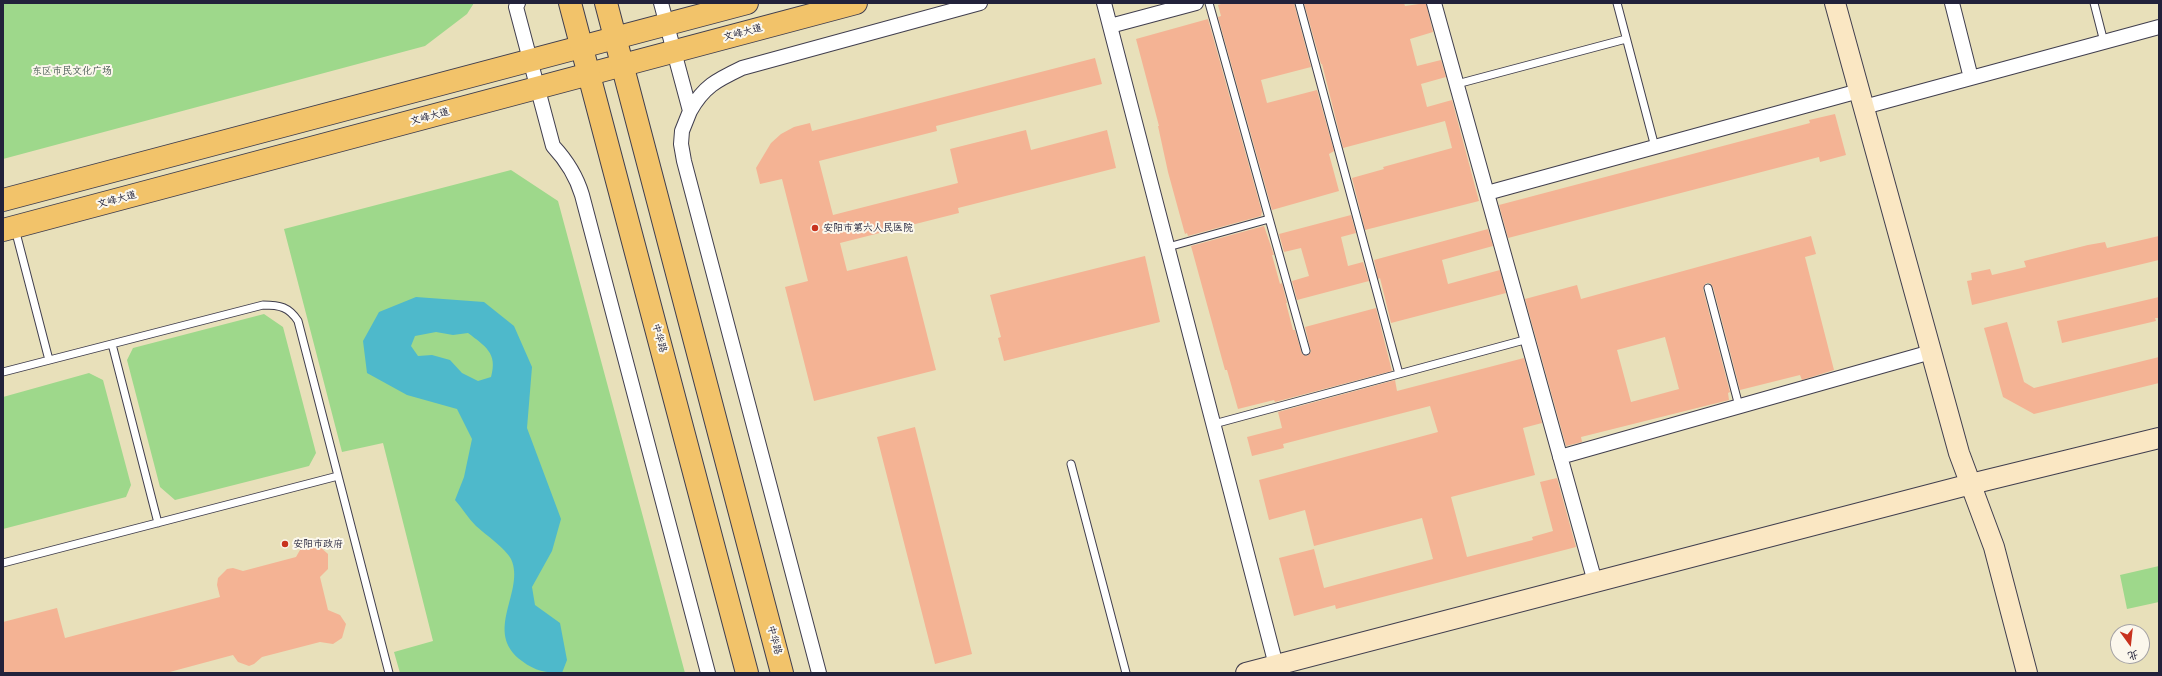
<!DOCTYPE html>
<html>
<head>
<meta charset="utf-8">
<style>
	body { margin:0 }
	#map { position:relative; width:2162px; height:676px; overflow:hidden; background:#e8e0ba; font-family:Pangolin,"LXGW WenKai TC",sans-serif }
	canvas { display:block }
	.frame { position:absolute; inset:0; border:4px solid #22223b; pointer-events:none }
	.north { position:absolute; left:2110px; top:624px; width:40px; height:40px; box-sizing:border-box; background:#fbf7ec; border:1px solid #a4a2a5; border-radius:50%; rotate:165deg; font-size:11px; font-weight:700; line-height:16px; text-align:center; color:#22223b }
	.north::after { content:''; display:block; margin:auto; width:14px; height:18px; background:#c8321e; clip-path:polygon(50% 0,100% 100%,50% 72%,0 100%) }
</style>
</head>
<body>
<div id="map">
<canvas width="2162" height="676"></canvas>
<div class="frame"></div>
<div class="north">北</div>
</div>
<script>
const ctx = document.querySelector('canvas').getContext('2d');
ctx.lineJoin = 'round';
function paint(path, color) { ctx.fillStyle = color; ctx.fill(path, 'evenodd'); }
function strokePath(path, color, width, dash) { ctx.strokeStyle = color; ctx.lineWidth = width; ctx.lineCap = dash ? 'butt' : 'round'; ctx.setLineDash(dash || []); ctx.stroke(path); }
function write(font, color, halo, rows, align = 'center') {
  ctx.font = font + ' Pangolin,"LXGW WenKai TC",sans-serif'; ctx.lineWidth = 4; ctx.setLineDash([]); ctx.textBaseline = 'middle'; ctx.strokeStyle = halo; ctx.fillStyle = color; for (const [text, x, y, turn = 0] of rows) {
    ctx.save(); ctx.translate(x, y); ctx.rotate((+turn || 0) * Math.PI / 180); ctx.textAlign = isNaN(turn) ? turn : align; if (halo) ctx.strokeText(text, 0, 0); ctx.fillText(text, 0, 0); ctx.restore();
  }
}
paint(new Path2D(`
	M3 3H474L467 14 425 46 3 159Z
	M511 170 558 201 685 673H400L394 652 433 641 383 443 342 452 284 229Z
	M264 314 283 327 316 453 309 466 175 500 160 487 127 360 133 348Z
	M89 373 103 380 131 485 126 497 3 529V397Z
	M2159 566V602L2127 609 2120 575Z`), '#9ed88b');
paint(new Path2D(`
	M416 297 484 302 514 326 532 367 527 428 561 519 552 551 532 587 535 605 560 623 567 660 562 673C546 673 535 671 522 661 482 632 526 591 511 559 506 549 485 534 476 526 468 518 462 508 455 500L464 477 472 439 457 409 407 395 367 373 363 341 379 312ZM436 332 453 335 468 333C485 346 498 353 491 377L478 381 462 373 450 360 432 355 418 356 411 346 415 336Z`), '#4eb9cb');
paint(new Path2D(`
	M1224 3H1294L1311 67 1261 80 1267 103 1317 90 1334 151 1329 154 1339 191 1272 210 1218 17 1221 16 1218 5Z
	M1304 3H1404L1405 6 1426 3 1433 32 1410 39 1417 66 1441 60 1446 77 1421 84 1427 107 1452 100 1479 201 1365 230 1352 178 1384 169 1383 167 1452 148 1445 121 1343 148 1322 64H1321Z
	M1208 19 1262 212 1261 216 1188 236 1187 233 1185 234 1168 172 1158 126H1159L1136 39Z
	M1095 58 1102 84 936 126 937 131 819 161 833 215 958 183 950 149 1026 130 1031 150 1107 130 1116 168 958 208 959 213 840 243 847 271 907 256 936 370 814 401 785 287 808 281 782 179 760 184 756 168 771 143 781 134 794 127 810 123 812 131Z
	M1835 114 1846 155 1820 162 1819 157 1508 238 1499 205 1810 123 1809 120Z
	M1351 215 1356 233 1341 237 1348 266 1363 262 1369 281 1297 300 1292 281 1309 276 1301 248 1284 252 1279 234Z
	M1264 226 1274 255H1272L1280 284 1282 283 1287 303H1286L1293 330H1295L1302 354 1307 356 1311 352 1305 327 1376 308 1392 371 1275 402 1274 400 1238 409 1227 370H1225L1191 246Z
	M1488 229 1493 246 1442 260 1448 284 1500 270 1506 293 1391 323 1380 278 1378 279 1374 260Z
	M1811 236 1816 254 1805 257 1834 370 1802 380 1800 375 1740 390 1713 287 1710 283H1706L1703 289 1730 392 1728 393 1729 400 1581 437 1582 442 1566 446 1525 299 1577 285 1581 299ZM1665 337 1679 389 1631 402 1617 350Z
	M2159 236V260L1972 305 1967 281 1972 280 1971 273 1990 269 1992 275 2026 267 2024 261 2088 245 2105 242 2107 248Z
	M1145 256 1160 322 1004 361 998 338 1001 337 990 295Z
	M2159 297V318H2155L2156 321 2062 343 2057 321Z
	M2007 322 2024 382 2034 388 2159 357V383L2034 414 2003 397 1984 328Z
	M1524 358 1542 423 1523 428 1535 475 1451 497 1467 557 1533 540 1532 537 1553 531 1540 482 1557 478 1576 547 1336 609 1335 605 1294 616 1279 558 1314 549 1324 588 1433 559 1422 518 1314 546 1305 510 1269 520 1259 480 1438 432 1430 406 1283 444 1284 448 1252 456 1247 437 1282 428 1278 412 1395 380 1397 391Z
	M915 427 972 654 935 664 877 437Z
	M312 545 319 546 328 554V569L320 577 328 610 340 615 346 624 342 638 333 644 320 642 262 657 254 664 249 666 238 662 233 655 166 673H3V622L57 608 65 638 220 597 217 585 218 578 227 569 233 568 243 571 296 557 300 550Z`), '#f4b394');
const lane = new Path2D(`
	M1209 3 1306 351
	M1299 3 1399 374
	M1617 3 1655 147
	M2094 3 2104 42
	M1457 84 1626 39
	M15 229 49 360
	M1168 247 1269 219
	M1708 288 1739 406
	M112 344 158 523
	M3 372 263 305C280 305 289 307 298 321L389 673
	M1214 424 1528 339
	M1071 464 1126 673
	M3 563 338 476`);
const street = new Path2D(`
	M518 3 516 7 553 146C567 161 576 175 582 195L708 673
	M661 3 690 111 682 131 681 144 684 161 819 673
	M1104 3 1278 673
	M1434 3 1595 582
	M1952 3 1971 78
	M1110 26 1196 3
	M1864 107 2159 27
	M690 111C704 86 717 80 742 68L980 3
	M1487 193 1859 91
	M1560 457 1931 352`);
const secondary = new Path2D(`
	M1835 3 1959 453 1994 547 2027 673
	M1246 673 1971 484 2159 438`);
const primary = new Path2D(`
	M3 200 747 3
	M3 230 856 3`);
const highway = new Path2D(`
	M570 3 747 673
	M606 3 782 673`);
strokePath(lane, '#403e4e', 9);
strokePath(street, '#403e4e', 16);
strokePath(secondary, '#403e4e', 22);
strokePath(primary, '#403e4e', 24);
strokePath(highway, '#403e4e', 24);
strokePath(lane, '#fff', 7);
strokePath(street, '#fff', 14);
strokePath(secondary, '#fae7c3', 20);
strokePath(primary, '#f2c36a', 22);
strokePath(highway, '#f2c36a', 22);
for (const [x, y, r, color] of [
	[815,228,4,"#c8321e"],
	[285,544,4,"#c8321e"]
]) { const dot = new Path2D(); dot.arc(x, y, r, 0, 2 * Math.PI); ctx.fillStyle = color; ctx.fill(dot); strokePath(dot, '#fbf7ec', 1.5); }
write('10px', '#22223b', '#fbf7ec', [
	["文峰大道",743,33,-15],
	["文峰大道",430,117,-15],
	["文峰大道",117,200,-15],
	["中华路",659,338,75],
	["中华路",774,640,75]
]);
write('10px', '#475953', '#fbf7ec', [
	["东区市民文化广场",72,71]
]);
write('10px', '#22223b', '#fbf7ec', [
	["安阳市第六人民医院",823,228],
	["安阳市政府",293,544]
], 'left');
</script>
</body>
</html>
